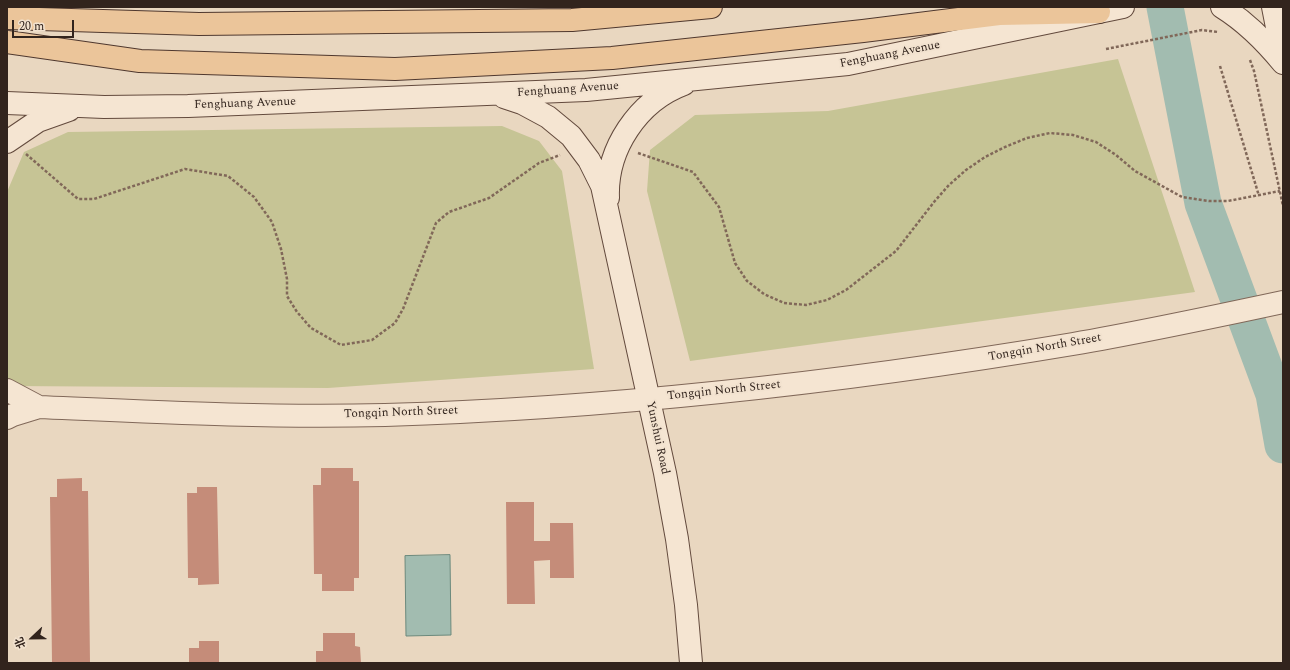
<!DOCTYPE html>
<html>
<head>
<meta charset="utf-8">
<style>
	body { margin:0 }
	#map { position:relative; width:1290px; height:670px; overflow:hidden; background:#e9d7c0; font-family:Spectral,"Noto Sans SC",serif }
	canvas { display:block }
	.frame { position:absolute; inset:0; border:8px solid #32241d; pointer-events:none }
	.north { position:absolute; left:12px; top:618px; width:40px; height:40px; -webkit-text-stroke:3px #f2e2cf; paint-order:stroke; rotate:248deg; font-size:11px; font-weight:700; line-height:16px; text-align:center; color:#32241d }
	.north::after { content:''; display:block; margin:auto; width:14px; height:18px; background:#32241d; clip-path:polygon(50% 0,100% 100%,50% 72%,0 100%) }
	.scale { position:absolute; left:12px; top:20px; width:62px; height:18px; box-sizing:border-box; border:2px solid #32241d; border-top:0; padding-left:5px; font-size:12px; line-height:14px; white-space:nowrap; color:#32241d; -webkit-text-stroke:3px #f2e2cf; paint-order:stroke }
</style>
</head>
<body>
<div id="map">
<canvas width="1290" height="670"></canvas>
<div class="frame"></div>
<div class="north">北</div>
<div class="scale">20 m</div>
</div>
<script>
const ctx = document.querySelector('canvas').getContext('2d');
ctx.lineJoin = 'round';
function paint(path, color) { ctx.fillStyle = color; ctx.fill(path, 'evenodd'); }
function strokePath(path, color, width, dash) { ctx.strokeStyle = color; ctx.lineWidth = width; ctx.lineCap = dash ? 'butt' : 'round'; ctx.setLineDash(dash || []); ctx.stroke(path); }
function write(font, color, halo, rows, align = 'center') {
  ctx.font = font + ' Spectral,serif'; ctx.lineWidth = 4; ctx.setLineDash([]); ctx.textBaseline = 'middle'; ctx.strokeStyle = halo; ctx.fillStyle = color; for (const [text, x, y, turn = 0] of rows) {
    ctx.save(); ctx.translate(x, y); ctx.rotate((+turn || 0) * Math.PI / 180); ctx.textAlign = isNaN(turn) ? turn : align; if (halo) ctx.strokeText(text, 0, 0); ctx.fillText(text, 0, 0); ctx.restore();
  }
}
paint(new Path2D(`
	M1118 59 1195 292 690 361 647 191 650 150 695 115 828 111Z
	M502 126 539 141 562 171 594 369 328 388 7 386V192L24 152 68 132Z`), '#c6c495');
const water = new Path2D(`
	M450 555 451 635 406 636 405 556Z`);
paint(water, '#a2bcb0');
strokePath(water, '#6b897c', 1);
strokePath(new Path2D(`
	M1165 7 1203 203 1274 394 1283 445`), '#a2bcb0', 37);
paint(new Path2D(`
	M321 468H353V481H359V578H354V591H322V574H314L313 485H321Z
	M82 478V491H88L90 663H52L50 497H57V479Z
	M197 487H217L219 584 198 585V578H188L187 493H197Z
	M506 502H534V541H550V523H573L574 578H550V560L534 561 535 604H507Z
	M323 633H355V646L360 647 361 663H316V651H323Z
	M199 641H219V663H189V648H199Z`), '#c58c79');
const street = new Path2D(`
	M7 390 39 407
	M7 418 13 415 39 407C154 412 269 418 385 415 615 408 846 382 1073 344 1143 332 1213 317 1283 302`);
const secondary = new Path2D(`
	M1222 7C1246 22 1265 41 1283 63
	M1273 7 1283 58
	M504 97 522 103 548 117 571 136 589 160 602 186 665 473 677 539 686 605 691 663
	M7 103 104 107 188 106 586 90 848 64 1123 7
	M7 142 38 121 69 110
	M608 198C606 149 638 101 684 84`);
const primary = new Path2D(`
	M7 18 199 24 572 20 711 7
	M7 42 140 61 395 69 612 58 863 31 999 14 1099 12`);
strokePath(street, '#816859', 24);
strokePath(secondary, '#634a3d', 24);
strokePath(primary, '#4f382e', 24);
strokePath(new Path2D(`
	M1106 49 1202 30 1218 32
	M1250 60 1254 71 1283 206
	M1220 66 1259 196
	M638 153 693 172 719 207 735 263 747 281 764 294 784 303 806 305 827 300 846 290 896 251 934 202 949 185 966 170 985 157 1005 147 1027 138 1050 133 1073 135 1096 142 1116 155 1135 171 1182 197 1209 201H1228L1280 191
	M26 154 78 199H94L185 169 228 176 254 197 272 222 281 249 287 279V296L297 312 311 328 341 345 372 340 395 323 403 309 436 223 449 212 489 198 539 163 560 155`), '#816859', 2.5, [3, 2]);
strokePath(street, '#f5e5d2', 22);
strokePath(secondary, '#f5e5d2', 22);
strokePath(primary, '#ebc59a', 22);
write('12px', '#32241d', '#f2e2cf', [
	["Fenghuang Avenue",890,55,-11],
	["Fenghuang Avenue",568,90,-4],
	["Fenghuang Avenue",245,104,-2],
	["Tongqin North Street",1045,348,-10],
	["Tongqin North Street",724,391,-6],
	["Tongqin North Street",401,413,-2],
	["Yunshui Road",657,438,78]
]);
</script>
</body>
</html>
